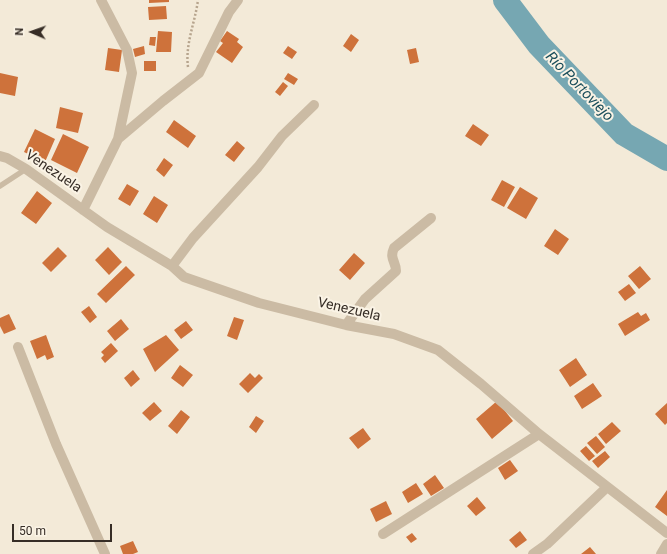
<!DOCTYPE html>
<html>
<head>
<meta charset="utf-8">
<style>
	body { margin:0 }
	#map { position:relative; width:667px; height:554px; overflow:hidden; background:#f3ead8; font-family:Roboto,sans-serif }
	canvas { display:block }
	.north { position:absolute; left:12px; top:12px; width:40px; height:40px; -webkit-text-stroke:3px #faf3e5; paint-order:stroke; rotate:272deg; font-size:11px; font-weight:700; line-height:16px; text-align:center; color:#362d26 }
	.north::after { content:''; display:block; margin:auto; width:14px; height:18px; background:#362d26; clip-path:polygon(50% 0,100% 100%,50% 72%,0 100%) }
	.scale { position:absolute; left:12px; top:524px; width:100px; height:18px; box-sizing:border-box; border:2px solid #362d26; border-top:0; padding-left:5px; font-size:12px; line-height:14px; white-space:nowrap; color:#362d26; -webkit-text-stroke:3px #faf3e5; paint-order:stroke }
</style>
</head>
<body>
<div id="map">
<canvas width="667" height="554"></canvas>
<div class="north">N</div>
<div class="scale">50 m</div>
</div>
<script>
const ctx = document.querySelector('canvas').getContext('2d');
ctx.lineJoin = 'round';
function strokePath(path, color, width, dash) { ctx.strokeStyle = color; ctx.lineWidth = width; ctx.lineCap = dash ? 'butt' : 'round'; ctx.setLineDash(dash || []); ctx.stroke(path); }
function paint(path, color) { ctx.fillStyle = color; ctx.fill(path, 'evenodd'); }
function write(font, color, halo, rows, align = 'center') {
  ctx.font = font + ' Roboto,sans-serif'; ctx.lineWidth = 4; ctx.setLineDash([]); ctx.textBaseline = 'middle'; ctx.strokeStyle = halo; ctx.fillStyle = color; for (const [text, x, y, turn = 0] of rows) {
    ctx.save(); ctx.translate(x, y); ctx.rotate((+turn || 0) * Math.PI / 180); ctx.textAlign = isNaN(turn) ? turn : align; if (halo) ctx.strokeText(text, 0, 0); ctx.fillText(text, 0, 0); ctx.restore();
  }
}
strokePath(new Path2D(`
	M505 0 539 45 624 134 667 159`), '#76a7b2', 24);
paint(new Path2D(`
	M149 0H169V2L149 3Z
	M166 6 167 19 149 20 148 7Z
	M158 31 172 32 171 52H156Z
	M227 31 239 39 237 42 243 47 232 63 216 52 223 43 220 41Z
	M351 34 359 40 351 52 343 46Z
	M150 37H156L155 46 149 45Z
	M144 46 145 54 135 57 133 49Z
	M288 46 297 52 292 59 283 53Z
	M108 48 122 50 119 72 105 70Z
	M416 48 419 62 410 64 407 50Z
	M144 61H156V71H144Z
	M0 73 18 77 15 96 0 93Z
	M288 73 298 79 294 85 284 79Z
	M283 82 288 86 280 96 275 92Z
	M60 107 83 113 78 133 56 128Z
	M174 120 196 136 188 148 166 132Z
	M473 124 489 135 481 146 465 136Z
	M35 129 55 139 45 162 24 152Z
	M63 134 89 147 77 173 51 160Z
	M237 141 245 148 234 162 225 155Z
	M164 158 173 165 164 177 156 170Z
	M502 180 515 187 504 207 491 200Z
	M127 184 139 191 130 206 118 199Z
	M520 187 538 198 526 219 507 208Z
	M37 191 52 203 36 224 21 213Z
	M154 196 168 205 157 223 143 214Z
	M555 229 569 239 558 255 544 246Z
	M58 247 67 256 51 272 42 263Z
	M108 247 122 262 109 275 95 260Z
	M354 253 365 263 350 280 339 270Z
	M126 266 135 275 106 303 97 294Z
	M640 266 651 279 639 289 628 276Z
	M629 284 636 293 625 301 618 292Z
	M89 306 97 317 90 323 81 312Z
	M638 312 641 316 646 313 650 320 625 336 618 324Z
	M9 314 16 329 4 334 0 326V318Z
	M234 317 244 320 237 340 227 336Z
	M121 319 129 329 115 341 107 331Z
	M186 321 193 330 181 339 174 330Z
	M46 335 54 357 47 360 45 355 37 359 30 341Z
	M166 335 179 350 155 372 143 349Z
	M111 343 118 351 105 363 101 358 104 355 101 352Z
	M576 358 587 375 570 387 559 370Z
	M180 365 193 375 183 387 171 378Z
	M133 370 140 379 131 387 124 378Z
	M250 373 255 378 259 374 263 378 248 393 239 384Z
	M593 383 602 396 582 409 574 396Z
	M497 401 513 421 492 439 476 419Z
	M154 402 162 411 150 421 142 413Z
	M667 403V423L665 425 655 414Z
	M181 410 190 417 177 434 168 426Z
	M256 416 264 421 256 433 249 427Z
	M612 422 621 431 606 444 598 434Z
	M363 428 371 439 358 449 349 438Z
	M596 436 605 447 597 454 587 443Z
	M586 446 595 456 589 461 580 451Z
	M605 451 610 457 598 468 592 461Z
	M510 460 518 471 505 480 498 468Z
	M435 475 444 488 431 496 423 484Z
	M416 483 423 494 408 503 402 492Z
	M667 490V516L655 507Z
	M477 497 486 508 476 516 467 506Z
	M386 501 392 514 376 522 370 509Z
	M520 531 527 540 516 548 509 540Z
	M412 533 417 539 411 543 406 537Z
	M133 541 138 552 133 554H123L120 546Z
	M590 547 596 554H581Z`), '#ce723b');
strokePath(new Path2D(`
	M188 67C185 44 195 23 198 0`), '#b7a58e', 2.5, [2, 2]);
strokePath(new Path2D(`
	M0 186 26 169`), '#cbbba4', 5.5);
strokePath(new Path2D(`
	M118 139 163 101 199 73 229 12 238 0
	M0 156 7 158 26 169 107 227 172 266 184 277 259 303 346 325 394 334 438 350 481 384 539 434 667 533
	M83 210 118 139 132 73 127 50 101 0
	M172 266 193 238 258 167 282 136 314 105
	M346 325 365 299 396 271C396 261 389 259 394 248L431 218
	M18 347 56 444 105 554
	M383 534 539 434
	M533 554 547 544 607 487
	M661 554 667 544`), '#cbbba4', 10);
write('14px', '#362d26', '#faf3e5', [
	["Venezuela",53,172,34],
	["Venezuela",349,310,13]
]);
write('italic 15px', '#194d5a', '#faf3e5', [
	["Río Portoviejo",579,87,46]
]);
</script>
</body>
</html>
